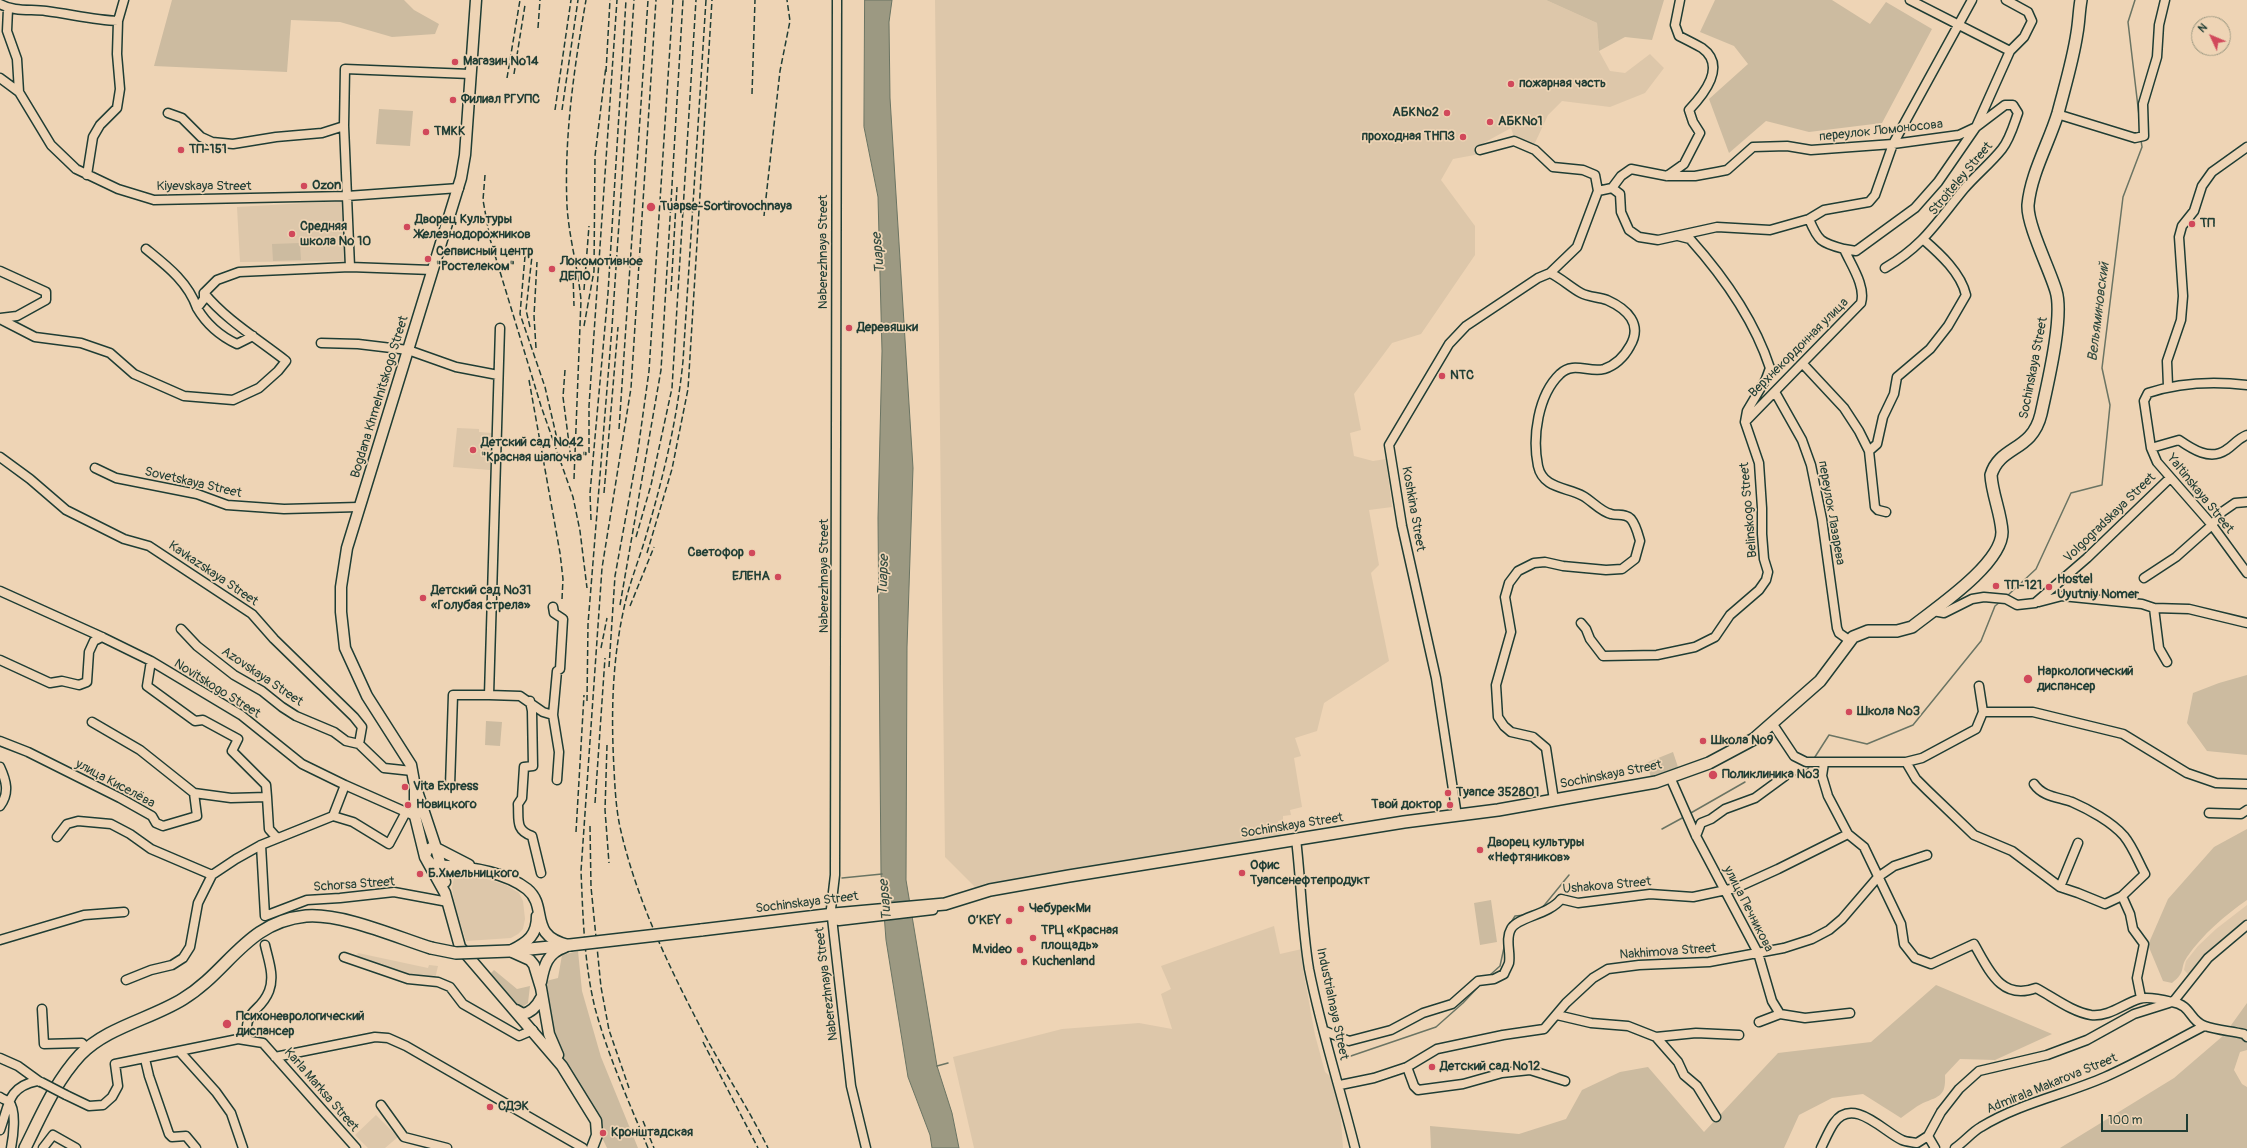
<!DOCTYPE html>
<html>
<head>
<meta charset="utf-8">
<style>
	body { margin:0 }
	#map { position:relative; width:2247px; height:1148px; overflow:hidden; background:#eed4b5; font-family:Pangolin,sans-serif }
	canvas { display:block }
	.north { position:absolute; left:2191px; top:16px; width:40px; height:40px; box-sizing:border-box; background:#eed4b5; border:1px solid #9b9881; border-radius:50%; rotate:314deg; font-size:11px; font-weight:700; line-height:16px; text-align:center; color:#1f3d34 }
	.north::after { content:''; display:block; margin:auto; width:14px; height:18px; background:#d1495b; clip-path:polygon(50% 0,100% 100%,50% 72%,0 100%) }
	.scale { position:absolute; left:2101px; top:1114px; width:87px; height:18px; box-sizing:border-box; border:2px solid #1f3d34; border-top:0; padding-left:5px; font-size:12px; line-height:14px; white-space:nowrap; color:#1f3d34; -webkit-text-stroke:3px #eed4b5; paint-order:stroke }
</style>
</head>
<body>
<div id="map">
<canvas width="2247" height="1148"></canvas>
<div class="north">N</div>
<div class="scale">100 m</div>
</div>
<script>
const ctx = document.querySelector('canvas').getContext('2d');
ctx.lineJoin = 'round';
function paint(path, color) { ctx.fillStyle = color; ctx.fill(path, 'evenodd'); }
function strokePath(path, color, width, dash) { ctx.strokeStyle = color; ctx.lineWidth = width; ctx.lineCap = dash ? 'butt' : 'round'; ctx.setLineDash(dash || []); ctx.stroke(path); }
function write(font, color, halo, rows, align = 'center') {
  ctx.font = font + ' Pangolin,sans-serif'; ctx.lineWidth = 3.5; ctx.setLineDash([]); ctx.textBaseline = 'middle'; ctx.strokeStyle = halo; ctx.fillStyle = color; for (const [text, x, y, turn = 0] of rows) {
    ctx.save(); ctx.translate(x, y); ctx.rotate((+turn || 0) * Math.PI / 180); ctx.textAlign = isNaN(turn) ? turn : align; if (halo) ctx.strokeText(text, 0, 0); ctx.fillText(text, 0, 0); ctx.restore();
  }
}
paint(new Path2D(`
	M935 0H1546L1597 23 1599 51 1610 71 1625 73 1650 54 1664 68 1645 93 1610 107 1562 101 1548 115 1534 145 1514 137 1511 128 1480 145V154L1453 159 1441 180 1475 226V255L1421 334 1392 343 1354 394 1361 430 1350 433 1354 456 1373 461 1386 459 1392 507 1369 510 1379 565 1371 573 1389 661 1324 703 1317 731 1295 738 1301 756 1294 758 1302 807 1290 810 1291 815 1283 816V820L1278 821 1282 840 975 887 945 857Z
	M342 201 346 261 240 262 237 207Z
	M457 428 479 429V432L492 433 490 470 453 467Z
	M464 872 506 885 519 893 523 901 525 919 523 929 518 934 511 938 466 941 454 902 452 887 454 878Z
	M2247 905V923L2191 977 2184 970 2186 961 2198 946 2216 929Z
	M1274 926 1280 954 1302 949 1303 969 1315 1035 1325 1072 1333 1079 1340 1106 1343 1148H974L953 1057 1062 1029 1139 1023 1172 1029 1161 994 1171 989 1161 966Z
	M358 953 428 968 429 965 438 966 435 979 410 976 356 958Z
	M376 1115 398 1137 385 1148H368L355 1135Z`), '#ddc7aa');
paint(new Path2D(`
	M172 0H404L414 10 439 24 435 34 392 37 340 22 291 20 287 72 154 66Z
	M1546 0H1664L1652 40 1625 37 1599 51 1597 23Z
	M1715 0H1832L1870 24 1886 2 1932 29 1882 123 1809 132 1766 121 1729 153 1709 99 1748 64 1734 46 1700 32Z
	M379 109 413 111 410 146 376 144Z
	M300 243 301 260 273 261 272 244Z
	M2247 675V755L2207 751 2187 723 2193 693 2219 683Z
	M486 721 502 722 500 746 485 745Z
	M1673 752 1678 767 1651 777 1646 763Z
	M2247 829V900C2224 916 2203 934 2187 957 2179 969 2187 971 2172 983L2163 981 2148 945 2168 899 2214 847Z
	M1491 900 1497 942 1480 945 1474 903Z
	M578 951 582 991 601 1057 638 1148H607L551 1032 546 1003V981L558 978 562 955Z
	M494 970 517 989 530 986 528 1003 519 1009 487 977Z
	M1936 985 2052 1034 1995 1060 1960 1059 1945 1075C1946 1096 1940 1096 1923 1103 1915 1107 1908 1113 1901 1118L1863 1094 1832 1098 1799 1115 1784 1148H1431L1430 1126 1519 1134 1566 1119 1582 1090 1620 1072 1648 1067 1704 1132 1778 1053 1871 1042Z
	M2247 1003V1050L2240 1052 2234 1070 2242 1084 2247 1087V1148H2060L2174 1078 2224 1035Z`), '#ccbba0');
const water = new Path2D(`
	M865 0H892L889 22 890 98 913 468 907 647 906 880 937 1066 952 1113 959 1148H932L930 1135 908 1077 886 940 881 874 878 518 882 351 878 197 864 127Z`);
paint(water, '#9c9982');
strokePath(water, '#6a7463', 1);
strokePath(new Path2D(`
	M2135 0 2128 22 2140 124
	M2007 596 2036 569 2071 493 2102 485 2110 405 2102 368 2123 197 2142 147 2141 140
	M1813 760 1829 735 1867 744 1913 725 1981 641 1995 606 2000 602
	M1788 775H1804L1810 765
	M1753 777 1759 774H1782
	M1689 814 1745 782
	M1662 829 1684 817
	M842 878 882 874
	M1542 908 1569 875
	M1507 929 1515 916 1525 915
	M1490 975 1500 966 1505 943
	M1345 1058 1436 1027 1463 1003 1480 985
	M937 1066 948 1063`), '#6a7463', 1.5);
const minor = new Path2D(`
	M837 0 835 875 831 909 851 1086 866 1148
	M1910 0 2010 51
	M0 4C14 12 31 9 46 11 70 14 94 20 118 21
	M8 9 7 31 17 59 19 92
	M0 78 19 92 51 145 76 169 118 189 154 200 347 196 459 188
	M168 113 182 118 201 137 212 142 233 144 276 137 322 133 344 126
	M2057 114 2135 138 2144 136 2143 104 2157 57 2159 25 2165 0
	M87 175 93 137 100 125 117 108 120 89 117 54 118 21 124 0
	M1667 176 1684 164 1700 133 1693 122 1689 110C1704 94 1727 66 1702 48 1695 44 1687 40 1679 36L1675 25 1680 0
	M1612 188 1621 176 1631 169 1667 176H1695L1717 172 1727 170 1753 147 1787 146 1811 150 1893 144 1959 135 1976 127 2005 105H2013L2018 113C2014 124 2010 139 2002 149 1991 163 1976 175 1964 189 1936 223 1924 245 1885 268
	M1598 191 1612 188 1620 194 1621 212 1629 230 1639 237 1658 240 1717 227 1770 230 1809 219 1824 210 1869 202 1875 195 1893 144 1972 0
	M1809 219C1818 241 1821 243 1844 249
	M146 249C167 266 188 282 197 308L204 299V293
	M350 267 344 126 345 69 470 74
	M0 271 46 292V300L17 316 0 318
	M1550 273C1561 278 1570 287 1581 293 1588 297 1599 297 1607 300 1627 309 1643 324 1630 346 1624 357 1616 365 1604 369 1589 373 1573 361 1560 374 1538 395 1532 437 1538 466 1543 489 1567 487 1583 496 1592 501 1601 512 1611 514 1618 516 1625 513 1631 519 1636 525 1638 534 1640 541L1635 559 1622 569 1606 570 1563 566 1545 562 1534 563 1518 571 1509 583 1505 597 1511 632 1496 685 1498 717 1504 726 1511 732 1533 737 1546 748 1554 800
	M197 308C207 325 220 336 237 344L253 336
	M0 319 35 337 81 343 110 353 134 374 184 396 233 400 259 388 278 371 286 361C258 339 226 320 204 293L217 280 239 272 350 267 432 270
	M321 343 358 344 408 350 456 367 498 375
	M1803 364 1844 408 1859 431 1869 451 1875 507 1878 510 1886 512
	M2247 385C2213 381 2181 382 2148 393L2144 401 2151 448 2157 462 2212 525 2247 573
	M2168 386 2167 361 2181 320 2183 296 2179 237 2182 226 2194 211 2202 186 2212 172 2247 147
	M1775 392 1802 440 1811 465 1822 519 1837 628 1839 633 1849 640
	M1746 421 1861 303C1866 286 1851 265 1844 249L1856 251 1915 208 1938 182 1976 127 2010 51 2024 37 2032 21 2028 12 2006 0
	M2151 448 2179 440C2192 449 2210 461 2226 450 2234 445 2237 439 2247 435
	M1869 451 1877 444 1883 417 1894 394 1897 377 1930 349 1948 326 1966 295C1961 273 1940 254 1924 240
	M0 457 30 479 66 510 124 539 149 546 252 614 274 639 354 717 362 727 359 744 384 768 412 771
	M95 468 116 478 197 494 227 505 284 509 359 507
	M2144 578 2176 557 2212 525 2222 512 2235 503 2247 502
	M0 591 102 637 151 661 241 715 302 764 345 785 415 816
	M2039 602 2062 596 2142 604 2154 608 2189 609 2247 623
	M553 607 554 613 563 619 560 669 557 671 553 715 559 752 557 780
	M2154 608 2159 648 2167 662
	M1933 611 1944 613 1972 599 1984 597 2006 599 2017 605 2035 603 2087 558 2170 478
	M1581 623 1586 629 1590 639 1603 656 1657 655 1695 647 1715 637 1730 615 1759 590 1766 580 1768 572 1764 559 1762 534V508L1759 463 1745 422 1747 411 1766 379 1770 368C1754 319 1724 277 1690 239L1678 236
	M181 629 197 646 234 675 262 691 282 707 296 716 334 732 346 741 359 744
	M0 660 50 683 62 681 79 685 87 682 89 652 94 641 102 637
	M151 661 147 686 195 721 203 720 238 739 232 751 266 785 267 797
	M489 695 520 696 543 712 553 715
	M530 701 532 711 533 766 524 767 522 798 518 804C519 820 515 830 532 836L541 873
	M1983 712H2033L2123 734 2187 773 2216 783 2247 784
	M92 722 140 750 194 793 231 798 267 797 269 829 277 838
	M1772 723 1794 756 1806 762H1906L1922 758 1976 729 1983 712 1979 686
	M0 741 28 752 120 798 152 816 156 823 163 826 197 816 194 793
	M1906 762 1916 779 1927 790 1974 835 2012 851 2060 887 2078 893 2105 904 2122 896 2145 874C2138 861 2133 847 2124 836 2112 822 2088 809 2072 802 2058 797 2043 797 2034 784
	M1824 763 1822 776 1828 796 1848 834 1864 847 1901 924 1904 944 1915 958 1931 964 1974 944C1989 970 2001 1001 2036 988 2053 997 2072 1012 2091 1015 2109 1017 2123 1004 2139 999 2147 996 2164 1000 2172 1002 2192 1005 2189 1021 2205 1026 2217 1030 2231 1031 2244 1034L2247 1037
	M0 767C6 780 10 793 0 806
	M1670 777 1696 836 1758 953 1772 1001 1780 1014
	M450 786 453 695H489L500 328
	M2209 813 2241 814 2247 810
	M333 816 345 785
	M1457 816 1436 678 1402 526 1389 445 1449 344 1466 326 1538 278 1550 273 1577 247 1598 191 1595 175 1583 170 1553 167 1535 150 1514 141 1480 150
	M1696 836 1701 823 1711 819 1725 809 1755 798 1785 776
	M57 837 67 824 78 821 111 824 130 834 151 849 212 875
	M1296 839C1301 880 1302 928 1309 969 1321 1030 1340 1088 1355 1148
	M261 845 265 916 307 900 340 898 394 892 448 902
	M2060 887 2078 843
	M2122 896 2130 914 2133 929 2144 944 2137 978 2141 998
	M839 921 933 910
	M0 940 84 915 124 912
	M344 957 408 979 438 982 450 987 463 1004 519 1036 533 1030
	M126 980 151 970 172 965 183 958 190 947 198 903 212 875 236 859 261 845 333 816 353 822 389 844 406 812
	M2173 1002 2208 958 2247 925
	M42 1009 44 1044 82 1043 88 1049
	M1557 1015 1591 1023 1628 1026 1656 1037 1696 1033 1739 1035
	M1759 1022 1780 1014 1805 1018 1850 1013
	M1325 1031 1349 1041 1391 1030 1423 1013 1452 1004 1478 981 1494 979 1504 974C1505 971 1508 966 1509 963 1511 952 1505 939 1511 929 1517 917 1549 915 1561 899L1578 903 1650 894 1693 897 1726 890 1736 888 1778 869 1848 834
	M1656 1037 1678 1062 1684 1075 1697 1086 1716 1117
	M247 1039C244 1007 260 1014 269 991 275 976 268 959 265 945
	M180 1052 216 1092 231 1113 243 1148
	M275 1057 375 1037 388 1038 406 1046 583 1148
	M0 1058 18 1066 40 1082
	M145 1059 149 1076 169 1134 172 1137 186 1136 196 1148
	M1407 1067 1414 1086 1418 1090 1463 1084 1502 1073 1530 1070 1565 1081
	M1340 1085 1374 1078 1407 1067 1437 1049 1503 1035 1544 1029 1566 1003 1593 978 1608 969 1639 965 1709 962 1784 948 1812 939 1829 930 1842 919 1878 877 1894 866 1927 855
	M66 1095 89 1106 103 1105 112 1097 118 1086 115 1064 238 1039 263 1043 356 1148
	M0 1097C3 1099 6 1100 9 1102 17 1110 13 1138 11 1148
	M381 1105 404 1137 447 1148
	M0 1130C9 1106 7 1087 37 1081
	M1928 1136 1935 1148
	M43 1148 53 1135 76 1148
	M1821 1148C1825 1140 1829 1130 1834 1123 1853 1096 1884 1132 1902 1140 1906 1142 1912 1142 1917 1143L1928 1136 1941 1112 1959 1089 1979 1071 2047 1055 2087 1040 2134 1014 2169 1003
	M1955 1148C1964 1142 1972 1132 1981 1127 2020 1103 2064 1095 2105 1077 2139 1062 2171 1043 2204 1026`);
const major = new Path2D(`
	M476 0 465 155 461 178 347 548 341 587V612L345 648 367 696 411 765 415 787V816L425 857 445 893 460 947 562 1066 596 1121 597 1135 592 1148
	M417 791 436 848 469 865
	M445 882 436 848 433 847 427 850 425 857 432 865C462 866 503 870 527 889 549 907 527 935 568 945
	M512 950C528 942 537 935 537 916
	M510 951 530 960 534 965 541 988 549 1034 558 1055
	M541 982C544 966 547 953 565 947
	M516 1010 523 1014C532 1012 537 1006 541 998`);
const highway = new Path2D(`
	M701 930 834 914 945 904 990 890 1069 876 1404 822 1498 810 1656 782 1709 763 1754 739 1820 681 1853 637 1868 631H1897L1912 627C1936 608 2002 564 2002 532 2001 513 1992 494 1991 475 2000 445 2032 452 2041 414 2047 386 2064 317 2056 291 2050 270 2027 225 2028 205 2031 173 2049 143 2058 113 2065 86 2073 60 2077 33 2079 22 2079 11 2081 0
	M510 951 570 945
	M25 1148C41 1116 55 1082 80 1055 107 1027 151 1019 183 999 229 971 246 922 306 916 342 913 396 937 431 948`);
strokePath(minor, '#1f3d34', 11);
strokePath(major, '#1f3d34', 13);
strokePath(highway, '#1f3d34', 14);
strokePath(minor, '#eed4b5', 8);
strokePath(major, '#eed4b5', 10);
strokePath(highway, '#eed4b5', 11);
strokePath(new Path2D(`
	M706 0 683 361C677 421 663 478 646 536 639 560 629 584 624 608 612 662 611 714 614 769 615 789 616 808 620 827 636 899 669 967 703 1032 724 1071 748 1108 768 1148
	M538 28 540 0
	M606 72 610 0
	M514 74 525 5
	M507 78 520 0
	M752 94 755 0
	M555 110 571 0
	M562 110 578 0
	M485 175 483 200 490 239 541 406 573 497 580 531 587 588
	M764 216 780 71 790 21 787 0
	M525 256 520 314 545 387 558 443
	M573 274 574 306
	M584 290 589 226
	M671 291 677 187
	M584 326 594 271 595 156 606 66
	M530 327 526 310 532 256
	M536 348 534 316 537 262
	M565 370 563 397 571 459
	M529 380 560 553 563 579 562 599
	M619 429 648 0
	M589 453V406L617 0
	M574 479 581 300C578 268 569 238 567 206 564 137 574 68 586 0
	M604 493 618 327
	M591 520 590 493 608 293 626 0
	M636 537 651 485 672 388 696 0
	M647 553 672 469 688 389 712 0
	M620 605 661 370 683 0
	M630 606 654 547
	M601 648 607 618
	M609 667 615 576 638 450 649 371 673 0
	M587 701 588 624 612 327 634 0
	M607 745 605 810 609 863
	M595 803 605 658
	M590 826 591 887 601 987 609 1030 629 1088
	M576 832 584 695
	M703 1042 758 1148
	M643 1121 654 1148
	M648 1148C629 1102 608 1056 595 1008 584 963 583 916 581 871L602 568 631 388 656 0`), '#1f3d34', 1.5, [6, 3]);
const minorBridge = new Path2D(`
	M41 1082 66 1095`);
const highwayBridge = new Path2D(`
	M570 945 701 930
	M431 948 456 953 510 951`);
strokePath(minorBridge, '#1f3d34', 11, []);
strokePath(highwayBridge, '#1f3d34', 14, []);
strokePath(minorBridge, '#eed4b5', 8);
strokePath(highwayBridge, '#eed4b5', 11);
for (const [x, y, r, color] of [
	[455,62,4,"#d1495b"],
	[1511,84,4,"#d1495b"],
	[453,100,4,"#d1495b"],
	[1447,113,4,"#d1495b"],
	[1490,122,4,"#d1495b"],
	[426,132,4,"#d1495b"],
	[1463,137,4,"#d1495b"],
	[181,150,4,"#d1495b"],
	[304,186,4,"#d1495b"],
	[651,207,5,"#d1495b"],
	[2192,224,4,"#d1495b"],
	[407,227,4,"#d1495b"],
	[292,234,4,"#d1495b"],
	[428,259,4,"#d1495b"],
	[552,269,4,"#d1495b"],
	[849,328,4,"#d1495b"],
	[1442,376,4,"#d1495b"],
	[473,450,4,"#d1495b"],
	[752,553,4,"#d1495b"],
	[778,577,4,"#d1495b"],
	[1996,586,4,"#d1495b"],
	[2049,587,4,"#d1495b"],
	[423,598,4,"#d1495b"],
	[2028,679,5,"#d1495b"],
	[1849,712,4,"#d1495b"],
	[1703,741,4,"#d1495b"],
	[1713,775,5,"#d1495b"],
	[405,787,4,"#d1495b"],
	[1448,793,4,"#d1495b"],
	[408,805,4,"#d1495b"],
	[1450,805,4,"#d1495b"],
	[1480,850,4,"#d1495b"],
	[1242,873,4,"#d1495b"],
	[420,874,4,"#d1495b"],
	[1021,909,4,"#d1495b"],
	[1009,921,4,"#d1495b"],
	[1033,938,4,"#d1495b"],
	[1020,950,4,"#d1495b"],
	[1024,962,4,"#d1495b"],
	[227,1024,5,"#d1495b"],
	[1432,1067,4,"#d1495b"],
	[490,1107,4,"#d1495b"],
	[603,1133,4,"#d1495b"]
]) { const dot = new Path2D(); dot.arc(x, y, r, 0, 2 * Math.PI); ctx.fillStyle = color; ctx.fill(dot); strokePath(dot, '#eed4b5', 1.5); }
write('bold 13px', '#1f3d34', '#eed4b5', [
	["Магазин №14",463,62],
	["пожарная часть",1519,84],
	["Филиал РГУПС",461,100],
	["АБК№2",1439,113,"right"],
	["АБК№1",1498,122],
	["ТМКК",434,132],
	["проходная ТНПЗ",1455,137,"right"],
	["ТП-151",189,150],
	["Ozon",312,186],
	["Tuapse-Sortirovochnaya",660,207],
	["Дворец Культуры",415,220],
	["Железнодорожников",415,235],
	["ТП",2200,224],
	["Средняя",300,227],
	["школа № 10",300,242],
	["Сепвисный центр",436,252],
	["\"Ростелеком\"",436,267],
	["Локомотивное",560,262],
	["ДЕПО",560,277],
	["Деревяшки",857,328],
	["NTC",1450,376],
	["Детский сад №42",481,443],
	["\"Красная шапочка\"",481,458],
	["Светофор",744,553,"right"],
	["ЕЛЕНА",770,577,"right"],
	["Hostel",2057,580],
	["Uyutniy Nomer",2057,595],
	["ТП-121",2004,586],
	["Детский сад №31",431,591],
	["«Голубая стрела»",431,606],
	["Наркологический",2037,672],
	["диспансер",2037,687],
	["Школа №3",1857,712],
	["Школа №9",1711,741],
	["Поликлиника №3",1722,775],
	["Vita Express",413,787],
	["Туапсе 352801",1456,793],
	["Новицкого",416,805],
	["Твой доктор",1442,805,"right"],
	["Дворец культуры",1488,843],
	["«Нефтяников»",1488,858],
	["Офис",1250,866],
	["Туапсенефтепродукт",1250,881],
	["Б.Хмельницкого",428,874],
	["ЧебурекМи",1029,909],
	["O’KEY",1001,921,"right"],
	["ТРЦ «Красная",1041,931],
	["площадь»",1041,946],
	["M.video",1012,950,"right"],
	["Kuchenland",1032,962],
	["Психоневрологический",236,1017],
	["диспансер",236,1032],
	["Детский сад №12",1440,1067],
	["СДЭК",498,1107],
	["Кронштадская",611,1133]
], 'left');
write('13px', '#1f3d34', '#eed4b5', [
	["переулок Ломоносова",1881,131,-6],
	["Stroiteley Street",1961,179,-50],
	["Kiyevskaya Street",204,187],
	["Naberezhnaya Street",824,252,-90],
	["Верхнекордонная улица",1799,348,-45],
	["Sochinskaya Street",2034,368,-79],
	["Bogdana Khmelnitskogo Street",380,397,-73],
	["Sovetskaya Street",193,483,13],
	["Yaltinskaya Street",2200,494,51],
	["Koshkina Street",1413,509,80],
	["Belinskogo Street",1749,510,-95],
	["переулок Лазарева",1831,513,80],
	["Volgogradskaya Street",2110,518,-44],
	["Kavkazskaya Street",213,574,34],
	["Naberezhnaya Street",825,576,-90],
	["Azovskaya Street",262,677,34],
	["Novitskogo Street",217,689,32],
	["Sochinskaya Street",1611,775,-11],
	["улица Киселёва",115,784,28],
	["Sochinskaya Street",1292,826,-9],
	["Schorsa Street",354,885,-4],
	["Ushakova Street",1607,886,-5],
	["Sochinskaya Street",807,903,-7],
	["улица Печникова",1748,909,63],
	["Nakhimova Street",1668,952,-4],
	["Naberezhnaya Street",827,984,-97],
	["Industrialnaya Street",1332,1004,78],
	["Admirala Makarova Street",2052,1084,-22],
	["Karla Marksa Street",321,1090,49]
]);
write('italic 14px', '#324b40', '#eed4b5', [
	["Tuapse",879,253,-95],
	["Вельяминовский",2099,312,-83],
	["Tuapse",884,575,-88],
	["Tuapse",886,900,-95]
]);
</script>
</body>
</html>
